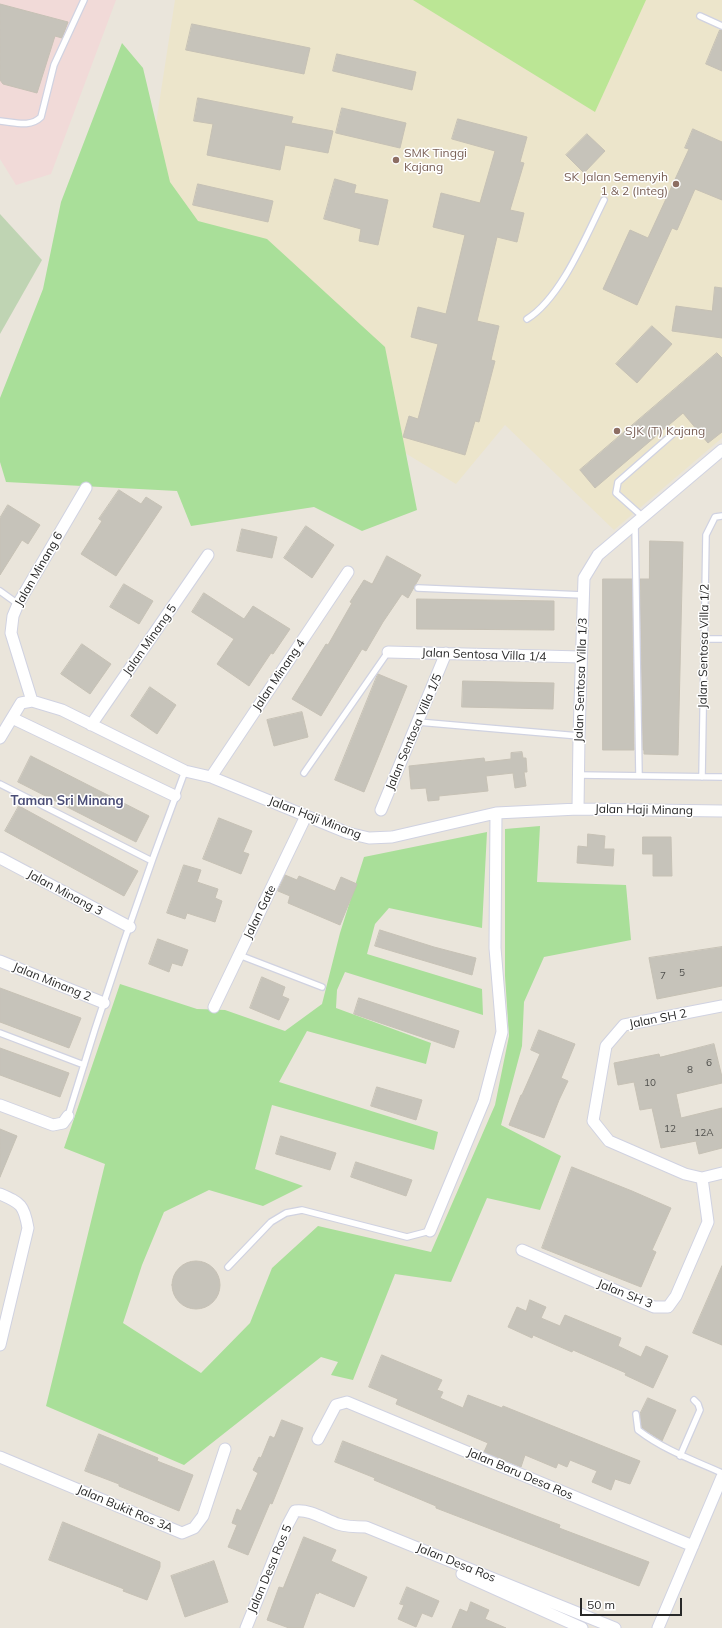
<!DOCTYPE html>
<html>
<head>
<meta charset="utf-8">
<style>
	body { margin:0 }
	#map { position:relative; width:722px; height:1628px; overflow:hidden; background:#eae5db; font-family:Mulish,sans-serif }
	canvas { display:block }
	.scale { position:absolute; left:580px; top:1598px; width:102px; height:18px; box-sizing:border-box; border:2px solid #292929; border-top:0; padding-left:5px; font-size:12px; line-height:14px; white-space:nowrap; color:#292929; -webkit-text-stroke:3px #fff; paint-order:stroke }
</style>
</head>
<body>
<div id="map">
<canvas width="722" height="1628"></canvas>
<div class="scale">50 m</div>
</div>
<script>
const ctx = document.querySelector('canvas').getContext('2d');
ctx.lineJoin = 'round';
function paint(path, color) { ctx.fillStyle = color; ctx.fill(path, 'evenodd'); }
function strokePath(path, color, width, dash) { ctx.strokeStyle = color; ctx.lineWidth = width; ctx.lineCap = dash ? 'butt' : 'round'; ctx.setLineDash(dash || []); ctx.stroke(path); }
function write(font, color, halo, rows, align = 'center') {
  ctx.font = font + ' Mulish,sans-serif'; ctx.lineWidth = 3; ctx.setLineDash([]); ctx.textBaseline = 'middle'; ctx.strokeStyle = halo; ctx.fillStyle = color; for (const [text, x, y, turn = 0] of rows) {
    ctx.save(); ctx.translate(x, y); ctx.rotate((+turn || 0) * Math.PI / 180); ctx.textAlign = isNaN(turn) ? turn : align; if (halo) ctx.strokeText(text, 0, 0); ctx.fillText(text, 0, 0); ctx.restore();
  }
}
paint(new Path2D(`
	M175 0H722V438L614 530 505 425 456 484 131 286Z`), '#ece5cb');
paint(new Path2D(`
	M0 0H116L51 174 16 185 0 159Z`), '#f1dad8');
paint(new Path2D(`
	M122 43 143 68 170 182 198 221 267 239 385 347 417 510 362 531 314 507 191 526 177 491 6 482 0 462V398L43 289 61 202Z
	M540 826 537 882 626 885 631 940 544 957 524 1002 522 1046 501 1125 561 1156 540 1210 487 1198 451 1282 395 1274 353 1380 331 1375 338 1362 321 1357 184 1465 46 1406 105 1164 64 1148 120 984 197 1009 225 1010 285 1031 322 1004 340 933 364 857 487 832 482 928 389 908 375 924 367 954 482 989 483 1015 345 972 337 990 336 1008 431 1043 426 1064 307 1031 279 1082 438 1132 434 1150 272 1105 255 1169 303 1186 263 1206 209 1190 164 1212 142 1265 123 1323 201 1373 250 1323 272 1268 318 1226 431 1252 495 1105 509 1036 505 976V829Z`), '#a9df99');
paint(new Path2D(`
	M0 214 42 260 0 334Z`), '#bfd4b3');
paint(new Path2D(`
	M413 0H646L595 112Z`), '#bbe695');
const building = new Path2D(`
	M0 4 68 22 62 38 55 36 37 93 3 84 0 80Z
	M192 24 310 48 304 74 186 50Z
	M720 30H722V71L706 64Z
	M337 54 416 72 412 90 333 71Z
	M198 98 293 117 291 123 333 131 328 153 285 145 280 170 207 155 213 124 194 121Z
	M342 108 406 123 400 148 336 133Z
	M458 119 527 137 520 162 524 163 510 210 524 213 517 242 497 237 477 321 499 326 491 360 495 361 479 422 475 421 465 455 403 437 409 416 418 419 438 344 411 337 418 307 446 314 465 235 433 227 441 193 480 203 495 151 452 139Z
	M693 129 722 142V200L695 189 677 230 672 228 637 305 603 289 630 230 648 238 689 149 685 148Z
	M587 134 605 151 584 173 566 155Z
	M335 179 356 185 354 193 388 200 378 245 359 241 361 229 324 219Z
	M198 184 273 201 268 222 193 205Z
	M715 287 722 288V338L672 331 676 306 712 311Z
	M652 326 672 344 637 383 616 364Z
	M717 353 722 358V432L708 443 683 413 595 488 580 470Z
	M119 490 141 504 146 497 162 507 116 576 81 554 102 521 99 519Z
	M8 505 40 525 28 544 22 540 0 575V518Z
	M306 526 334 545 312 578 284 558Z
	M242 529 277 537 272 558 237 551Z
	M650 541 683 542 678 755 644 754V750H643L640 579H649Z
	M387 556 421 575 408 598 402 594 383 622 366 651 362 649 321 716 292 699 326 644 328 645 352 603 350 602 364 580 372 584Z
	M603 579H632L634 750H603Z
	M124 584 153 601 139 624 110 607Z
	M204 593 244 619 253 606 290 629 273 654 271 653 249 686 217 664 234 639 192 612Z
	M417 599 554 601V630L417 629Z
	M82 644 111 664 90 694 61 674Z
	M378 674 407 686 364 792 335 780Z
	M463 681 554 683 553 709 462 707Z
	M150 687 176 705 157 734 131 716Z
	M302 712 308 737 274 746 267 720Z
	M522 752 523 758H526L527 772H524L526 786 515 788 513 773 486 776 488 791 439 796V800L428 801 426 788 411 789 409 766 484 758 485 762 511 759V753Z
	M31 756 149 816 136 842 18 782Z
	M19 806 138 871 124 896 5 831Z
	M219 818 252 831 243 852 249 854 241 874 203 859Z
	M588 834 605 836 604 849H614L613 866 577 863 578 846 587 847Z
	M643 837H671L672 876H653V854H643Z
	M184 865 201 870 197 882 218 889 215 898 222 901 215 922 187 913 185 919 167 913Z
	M285 875 297 880 299 876 335 891 341 877 357 884 340 925 288 903 290 896 278 891Z
	M380 930 434 947 476 958 472 975 375 946Z
	M158 939 188 950 182 966 172 963 169 972 149 964Z
	M722 947V986L657 999 649 958Z
	M262 977 285 987 282 996 289 999 279 1020 250 1008Z
	M0 988 81 1018 69 1048 0 1022Z
	M359 998 459 1031 454 1048 354 1014Z
	M539 1030 575 1044 561 1078 568 1081 559 1100 544 1138 509 1125 521 1095H522L540 1054 531 1050Z
	M714 1044 722 1077V1083L676 1094 681 1118 722 1108V1148L699 1154 696 1141 661 1148 652 1108 640 1110 634 1082 618 1085 614 1063 659 1054 660 1057Z
	M0 1048 69 1073 60 1097 0 1075Z
	M377 1087 422 1100 416 1120 371 1106Z
	M0 1129 17 1136 0 1177Z
	M281 1136 336 1153 330 1170 276 1154Z
	M356 1162 412 1180 406 1196 351 1177Z
	M572 1167 632 1191 671 1208 652 1250 656 1252 641 1287 542 1248Z
	M172 1285a24 24 0 1 1 48 0a24 24 0 1 1-48 0Z
	M722 1266V1345L693 1333Z
	M530 1300 546 1307 541 1318 560 1326 565 1315 621 1338 618 1346 641 1357 646 1346 668 1356 653 1388 625 1375 626 1373 573 1350 572 1352 533 1335 532 1338 508 1327 517 1307 526 1311Z
	M382 1355 442 1380 437 1390 443 1392 440 1398 463 1408 468 1395 502 1408 503 1406 640 1461 630 1484 615 1479 611 1490 592 1482 597 1471 570 1460 567 1467 558 1463 556 1468 525 1455 521 1467 484 1452 488 1443 396 1404 398 1399 369 1387Z
	M648 1398 676 1410 662 1441 642 1428 640 1414Z
	M282 1420 303 1428 272 1504 270 1503 248 1555 228 1547 237 1525 232 1523 237 1509 241 1511 258 1473 253 1470 259 1457 261 1458 270 1436 274 1438Z
	M99 1434 158 1458 157 1461 193 1475 179 1511 119 1486V1484L85 1471Z
	M343 1441 536 1516 560 1525 559 1528 649 1562 639 1586 436 1508V1506L374 1480 375 1478 335 1462Z
	M63 1522 160 1562V1567L147 1600 123 1591 124 1589 49 1560Z
	M304 1537 336 1550 331 1561 367 1577 354 1607 319 1592 318 1594 316 1593 303 1628H289L267 1620 279 1587 283 1588Z
	M214 1561 228 1602 185 1617 171 1576Z
	M407 1587 439 1601 432 1617 422 1613 416 1627 398 1619 404 1605 400 1604Z
	M471 1602 489 1610 485 1619 506 1628H452L460 1609 467 1612Z`);
paint(building, '#c6c3ba');
strokePath(building, '#c6c1b5', 1);
const lane = new Path2D(`
	M700 16 722 26
	M0 121C14 122 30 128 41 117L54 65 84 0
	M527 319C561 298 586 236 604 200
	M643 517 616 493 618 482 675 432
	M635 524 639 776
	M418 588 583 595
	M0 591 18 604
	M704 639H722
	M418 722 579 736
	M304 773 388 652
	M579 775 722 777
	M702 777 706 535 715 517 722 516
	M0 784 152 861
	M239 955 322 987
	M0 1033 84 1065
	M68 1116C103 1000 142 885 185 771
	M228 1267 271 1222 286 1213 302 1210 407 1237 430 1231
	M636 1414 638 1430C664 1450 693 1460 722 1473
	M680 1456 700 1410 698 1404 694 1400`);
const street = new Path2D(`
	M388 652 581 657
	M32 701 11 633 13 616 18 604 86 488
	M12 718 175 796
	M91 725 208 555
	M0 738 21 703 32 701 62 710 185 771 211 777 348 833 369 838 392 837 496 813 578 809 722 811
	M211 777 348 572
	M578 809 579 736 584 578 598 555 722 450
	M381 810 446 653
	M0 858 130 927
	M0 961 104 1003
	M214 1007 306 816
	M0 1105 53 1125 63 1123 68 1116
	M702 1178 685 1174 609 1141 593 1121 606 1046 624 1025 722 1006
	M702 1178 722 1173
	M0 1194C21 1203 24 1205 28 1228L0 1345
	M430 1231 484 1101 502 1032 495 948 496 813
	M522 1250 654 1307H668L676 1296 708 1222 702 1178
	M318 1439 336 1405 347 1402 693 1546
	M0 1457 182 1533 194 1528 203 1516 225 1449
	M462 1574 582 1628
	M246 1628 287 1526 295 1511C310 1509 324 1519 338 1524 347 1527 356 1527 366 1527L615 1628
	M658 1628 722 1477`);
strokePath(lane, '#d0d2e1', 8);
strokePath(street, '#d0d2e1', 13);
strokePath(lane, '#fff', 5.5);
strokePath(street, '#fff', 11);
for (const [x, y, r, color] of [
	[396,160,4,"#8d6e63"],
	[676,184,4,"#8d6e63"],
	[617,431,4,"#8d6e63"]
]) { const dot = new Path2D(); dot.arc(x, y, r, 0, 2 * Math.PI); ctx.fillStyle = color; ctx.fill(dot); strokePath(dot, '#fff', 1.5); }
write('10px', '#50504d', null, [
	["5",682,973],
	["7",663,976],
	["6",709,1063],
	["8",690,1070],
	["10",650,1083],
	["12",670,1129],
	["12A",704,1133]
]);
write('12px', '#785e54', '#fff', [
	["SMK Tinggi",404,153],
	["Kajang",404,167],
	["SK Jalan Semenyih",668,177,"right"],
	["1 & 2 (Integ)",668,191,"right"],
	["SJK (T) Kajang",625,431]
], 'left');
write('12px', '#292929', '#fff', [
	["Jalan Minang 6",39,569,-60],
	["Jalan Minang 5",150,640,-55],
	["Jalan Sentosa Villa 1/2",704,646,-89],
	["Jalan Sentosa Villa 1/4",484,655,2],
	["Jalan Minang 4",279,675,-56],
	["Jalan Sentosa Villa 1/3",581,680,-88],
	["Jalan Sentosa Villa 1/5",414,732,-67],
	["Jalan Haji Minang",644,810,1],
	["Jalan Haji Minang",315,818,21],
	["Jalan Minang 3",65,893,28],
	["Jalan Gate",260,912,-64],
	["Jalan Minang 2",52,982,22],
	["Jalan SH 2",658,1019,-11],
	["Jalan SH 3",625,1294,22],
	["Jalan Baru Desa Ros",520,1474,23],
	["Jalan Bukit Ros 3A",125,1509,23],
	["Jalan Desa Ros",456,1563,22],
	["Jalan Desa Ros 5",270,1569,-67]
]);
write('bold 13px', '#4b4e77', '#fff', [
	["Taman Sri Minang",67,801]
]);
</script>
</body>
</html>
